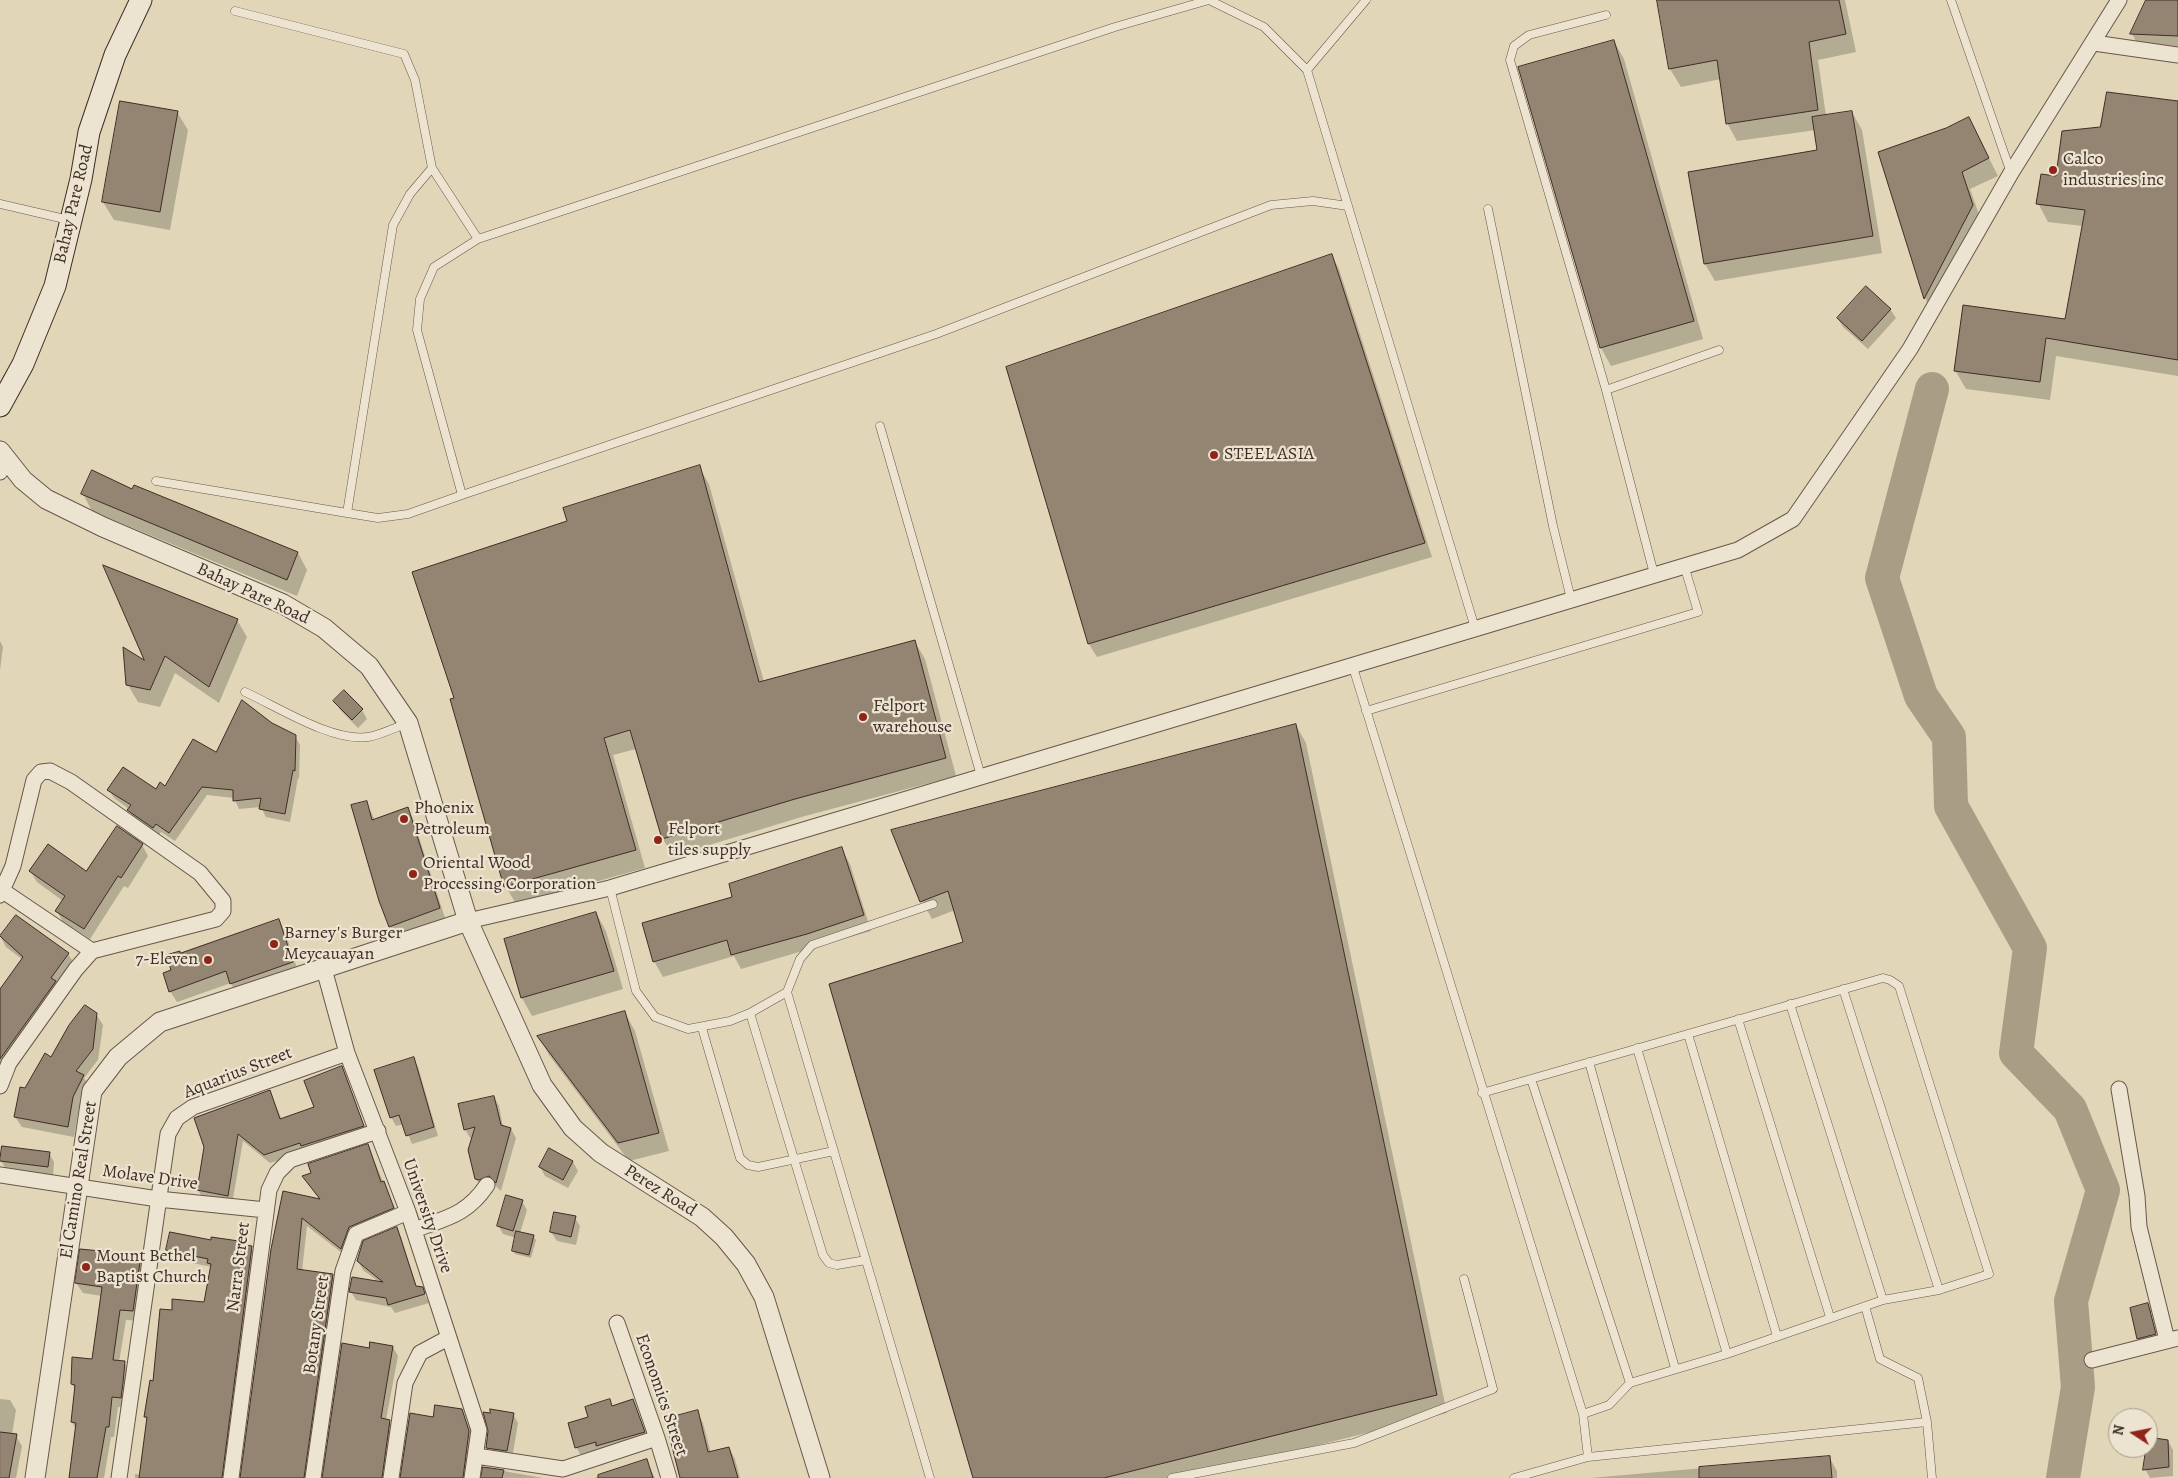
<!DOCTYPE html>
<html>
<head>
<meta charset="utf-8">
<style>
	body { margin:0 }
	#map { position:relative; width:2178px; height:1478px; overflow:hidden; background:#e1d6b8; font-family:Alegreya,serif }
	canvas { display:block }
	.north { position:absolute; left:2108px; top:1408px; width:50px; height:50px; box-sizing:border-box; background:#ece4d1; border:1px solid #a79b8d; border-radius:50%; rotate:281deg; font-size:14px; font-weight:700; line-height:20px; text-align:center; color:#3f2d26 }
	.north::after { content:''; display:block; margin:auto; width:18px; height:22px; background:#8f2418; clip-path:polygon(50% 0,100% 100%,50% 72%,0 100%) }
</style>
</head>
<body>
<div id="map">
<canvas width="2178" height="1478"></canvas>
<div class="north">N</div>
</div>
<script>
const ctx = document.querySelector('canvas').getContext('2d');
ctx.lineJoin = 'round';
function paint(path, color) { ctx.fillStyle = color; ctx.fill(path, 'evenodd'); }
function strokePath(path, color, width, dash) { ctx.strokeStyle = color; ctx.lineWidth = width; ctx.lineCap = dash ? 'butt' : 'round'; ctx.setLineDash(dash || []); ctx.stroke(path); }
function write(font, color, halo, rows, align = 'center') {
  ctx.font = font + ' Alegreya,serif'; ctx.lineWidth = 4.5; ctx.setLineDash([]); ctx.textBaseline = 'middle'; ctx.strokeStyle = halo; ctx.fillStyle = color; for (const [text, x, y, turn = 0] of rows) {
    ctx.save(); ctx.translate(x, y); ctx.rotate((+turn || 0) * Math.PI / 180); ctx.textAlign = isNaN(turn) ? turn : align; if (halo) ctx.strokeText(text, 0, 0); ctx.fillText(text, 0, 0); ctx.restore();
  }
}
paint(new Path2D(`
	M1658 0H1845L1856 52 1818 60 1826 116 1852 112 1862 130 1882 253 1715 281 1705 264 1819 151 1816 130 1737 141 1727 123 1721 79 1681 87 1670 69Z
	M2148 0H2178V54L2142 52 2132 34Z
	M1614 41 1624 59 1703 339 1611 366 1601 348Z
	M2178 103V376L2056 356 2050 400 1966 389 1955 370 2066 321 2083 226 2048 222 2038 203 2057 177 2101 128Z
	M177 112 188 130 170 230 114 220 103 202Z
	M1969 119 1998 176 1970 189 1982 223 1934 314 1925 298 1880 153 1947 129Z
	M1332 256 1339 269 1432 557 1097 657 1089 644 1007 368Z
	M1890 309 1896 318 1868 349 1843 327 1838 319Z
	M699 467 709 484 764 682 915 642 925 659 956 776 805 816 673 856 663 839 636 749 613 755 645 868 516 904 506 887 451 700 455 699 568 521Z
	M133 490 298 553 307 570 297 596 92 511 83 494Z
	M237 620 247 637 219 703 175 673 160 707 138 702 128 685 146 663Z
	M0 641 3 647 0 670Z
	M344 692 362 710 367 719 358 728 340 710 335 701Z
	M272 724 295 736 300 745 299 779 298 778 290 822 266 817 261 807 239 809 234 798 207 795 175 841 161 832 158 836 134 819 129 809 114 798 109 790H156L166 788 216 754Z
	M1296 725 1306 743 1447 1413 1186 1478H975L965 943 955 910 932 919 922 901Z
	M366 802 375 820 407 809 413 819 445 918 396 937 390 926Z
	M142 845 148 856 128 888 124 886 90 939 63 922 57 911 63 901 37 882 31 872 86 873Z
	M841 848 850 864 871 931 741 969 734 956 663 977 654 961 734 898Z
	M596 913 606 931 623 989 532 1016 522 998Z
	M16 916 68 954 74 963 0 1076V991L23 960 6 947 1 938Z
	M279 920 285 932 299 974 237 995 231 983 177 1002 170 991 173 971 180 954Z
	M625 1013 635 1031 669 1151 629 1161 549 1055 539 1037Z
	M96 1014 103 1025 98 1060 84 1078 89 1086 79 1108 74 1137 22 1127 15 1117 26 1089 52 1058Z
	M413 1059 418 1067 438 1136 412 1144 404 1124 396 1126 391 1117Z
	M341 1068 368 1135 270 1163 243 1141 232 1204 203 1199 198 1190 206 1147 270 1091 282 1120 315 1108Z
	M494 1097 499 1106 503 1127 511 1129 516 1138 501 1191 494 1184 482 1188 476 1179 474 1137 470 1138 465 1129Z
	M368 1146 398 1217 354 1236 346 1256 307 1226 302 1271 332 1275 337 1284 310 1478H275L284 1193 320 1200 304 1177Z
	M549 1150 573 1162 578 1171 568 1188 545 1176 540 1167Z
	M49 1153 54 1162 53 1175 6 1169 1 1161Z
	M522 1201 527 1210 520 1233 533 1236 536 1240 531 1258 515 1254 513 1250 516 1238 503 1234 498 1225Z
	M575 1218 580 1226 576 1245 557 1241 551 1232Z
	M396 1228 401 1237 417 1288 422 1289 429 1303 395 1313 391 1307 356 1300 351 1292 379 1282 363 1270 358 1261Z
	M212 1242H238L240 1246 251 1248 257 1257 227 1478H135V1474L141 1475 147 1421 145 1416 173 1311 205 1303 212 1267 172 1259 167 1250Z
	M140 1257 147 1267 139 1321 126 1320 119 1362H124L130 1373 127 1408 118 1407 114 1437H111L104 1478H70L76 1430 72 1422 76 1391 72 1384 93 1360 102 1296 83 1293 76 1283Z
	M2147 1304 2153 1313 2160 1343 2143 1347 2138 1338ZM2149 1312H2152L2159 1340H2156Z
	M393 1347 398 1356 386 1420 389 1421 395 1430 387 1478H324L370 1350Z
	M0 1399 10 1400 16 1410 12 1435 16 1436 22 1446 16 1478H0Z
	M633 1400 649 1441 581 1456 576 1447 590 1418 609 1401 613 1407Z
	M462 1410 472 1434 464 1478H402L434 1419Z
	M697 1412 703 1423 711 1453 729 1448 735 1459 740 1478H682Z
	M513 1414 518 1423 512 1459 495 1457 490 1448Z
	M2168 1441 2173 1450V1476L2150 1478 2145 1469 2146 1448Z
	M1829 1457 1837 1471V1478H1590Z
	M646 1460 655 1478H594Z
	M487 1468 543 1478H485Z`), '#0003');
strokePath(new Path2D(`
	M1932 389 1882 578 1921 696 1949 737 1951 806 2030 948 2016 1053 2070 1109 2103 1190 2071 1301 2078 1387 2063 1478`), '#aa9d86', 34);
const building = new Path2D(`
	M1657 0H1839L1846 34 1809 42 1818 110 1726 124 1717 60 1669 69Z
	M2146 0H2178V36L2130 34Z
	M1614 40 1694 321 1600 348 1518 67Z
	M2107 92 2178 101V360L2046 338 2040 382 1954 371 1963 305 2065 319 2085 210 2036 204 2041 174 2056 176 2062 131 2100 127Z
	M120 101 178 111 160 212 102 202Z
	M1852 111 1873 236 1704 264 1688 172 1817 150 1812 117Z
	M1969 117 1989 158 1962 172 1973 205 1924 299 1878 152 1946 128Z
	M1332 254 1425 543 1088 644 1006 367Z
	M1866 286 1891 309 1862 341 1837 318Z
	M700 465 759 682 915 640 946 758 795 799 662 839 630 730 604 738 636 850 504 887 450 699 454 698 412 572 567 521 563 508Z
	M92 470 132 489 134 485 298 552 287 580 81 494Z
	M103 565 238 619 209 687 165 656 150 690 126 685 123 647 144 660Z
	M344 690 363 709 352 720 333 701Z
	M242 700 272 723 296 735 295 771 293 770 285 814 259 809 261 798 233 801V790L202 787 169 833 156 824 153 828 127 810 131 805 107 790 123 767 156 789 160 782 165 786 193 739 216 752Z
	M1296 724 1437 1395 1104 1478H973L829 984 963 942 948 891 920 902 891 830Z
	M367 801 372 820 408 807 440 908 389 927 379 901 351 805Z
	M117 826 143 844 121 878 118 876 84 929 55 911 65 896 29 871 48 844 86 871Z
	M842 847 864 915 807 934 731 955 727 940 653 962 642 923 732 897 729 884Z
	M596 912 614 971 521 998 504 939Z
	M16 915 69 953 51 978 56 981 0 1059V989L23 957 0 936Z
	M279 919 293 962 230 984 226 971 169 992 163 973 171 970 166 955 180 951V953Z
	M85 1005 97 1013 93 1049 76 1071 84 1075 73 1097 68 1127 14 1117 20 1087 25 1088 45 1053 51 1057 69 1025Z
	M625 1011 659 1133 618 1143 537 1036Z
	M414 1057 434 1127 406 1136 399 1115 390 1118 374 1070Z
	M342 1066 364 1126 301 1146 300 1143 264 1155 238 1134 228 1196 197 1190 204 1147 194 1118 270 1090 280 1119 314 1107 304 1081Z
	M494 1096 501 1125 511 1128 496 1183 489 1176 479 1180 475 1179 468 1150 475 1127 464 1130 458 1104Z
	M368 1144 381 1182 384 1181 394 1208 349 1227 341 1249 302 1218 297 1269 333 1274 304 1478H240L271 1249 283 1191 320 1199 302 1176 311 1173 308 1164Z
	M2 1146 50 1152 48 1167 0 1161Z
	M549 1148 573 1161 563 1180 539 1167Z
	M506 1195 523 1200 513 1231 497 1226Z
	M554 1212 576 1216 571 1237 550 1232Z
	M397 1227 416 1286 423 1287 425 1294 388 1305 386 1298 349 1292 352 1277 383 1282 357 1261 363 1241Z
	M516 1231 534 1235 529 1255 512 1251Z
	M170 1232 211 1240V1237L239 1241 238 1244 252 1246 222 1478H139L147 1417H144L150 1380 153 1381 160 1309 172 1310V1299L204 1302 211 1264 207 1263 208 1259 166 1250Z
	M80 1249 141 1255 133 1311 120 1310 113 1360 125 1361 123 1383 121 1398 112 1397 109 1427H106L97 1478H69L76 1423 71 1422 75 1385 71 1384 72 1357 92 1359 102 1287 75 1283Z
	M2148 1303 2156 1334 2137 1339 2130 1308Z
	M370 1342 393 1346 381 1418 390 1420 382 1478H322L342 1343 369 1348Z
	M610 1399 612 1406 633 1399 645 1432 596 1446V1442L575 1448 568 1423 588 1417 585 1407Z
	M435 1405 462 1409 469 1431 463 1478H400L410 1413 433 1417Z
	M490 1409 514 1413 507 1451 486 1448 488 1431 483 1412 490 1413Z
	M698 1410 708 1452 729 1447 738 1478H680L665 1419Z
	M0 1432 17 1434 9 1478H0Z
	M2148 1437 2168 1440 2169 1467 2143 1470Z
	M1830 1456 1832 1478H1699V1467Z
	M647 1459 653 1478H598V1475Z
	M483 1467 504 1470 502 1478H481Z`);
paint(building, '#938572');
strokePath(building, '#3f2d26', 1);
const service = new Path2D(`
	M1209 0 1115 27 478 239 434 267 420 299 417 330 462 495 936 334 1271 205 1313 201 1348 206
	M1209 0 1264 27 1307 70 1475 628
	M1951 0 2011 173
	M235 11 404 54 415 80 432 168 478 239
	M1606 15 1529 35 1514 46 1510 60 1606 390 1654 574
	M1307 70 1366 0
	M432 168 410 194 393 225 347 513 378 518 408 514 462 495
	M0 204 69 220
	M1488 209 1553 526 1571 599
	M1606 390 1719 350
	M880 426 981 776
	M156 481 347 513
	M1352 664 1583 1414 1588 1457 1514 1478
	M245 692C278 707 332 742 368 737 381 735 396 727 408 723
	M1366 711 1698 612 1684 565
	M610 888 636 991 655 1017 688 1029 730 1021 750 1013 787 992 800 959 812 945 933 904
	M1843 989 1939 1290
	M787 992 930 1478
	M1790 1004 1883 1300
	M750 1013 823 1255 829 1263 837 1265 866 1260
	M1738 1019 1830 1317
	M702 1028 740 1158 748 1165 758 1167 834 1151
	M1688 1034 1777 1336
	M1637 1048 1727 1354
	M1589 1062 1675 1368
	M1531 1079 1630 1383
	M1482 1093 1883 978 1890 980 1899 986 1989 1274 1939 1290 1883 1300 1727 1354 1630 1383 1609 1405 1583 1414
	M1865 1306 1880 1359 1918 1378 1927 1422 1932 1478
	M1588 1457 1927 1422
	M1172 1478 1354 1443 1493 1389 1464 1279`);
const minor = new Path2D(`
	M2094 43 2178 55
	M0 472 4 458
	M0 889 92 951
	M0 895 13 866 34 780 41 772 50 771 71 782 200 873 223 901V911L216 919 92 951 76 969 9 1063 0 1086
	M468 921 610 888 1738 550 1793 519 1910 349 2011 173 2119 0
	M324 969 347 1053 408 1212 479 1430 472 1478
	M2119 1089 2137 1196 2139 1227 2167 1340
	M0 1175 158 1199 266 1210
	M414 1230C446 1218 467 1215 487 1185
	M617 1323 657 1438 669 1478
	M2092 1360 2178 1338
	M476 1456 563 1469 657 1438
	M119 1478 168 1134 177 1118 193 1107 347 1053
	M231 1478 269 1190 277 1173 290 1160 378 1131
	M313 1478 343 1271 356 1234 408 1212
	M391 1478 405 1383 420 1353 448 1338`);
const tertiary = new Path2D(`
	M0 451 23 480 46 499 103 527 283 604 324 628 369 666 408 723 468 921 542 1085 573 1128 601 1153 702 1217 724 1237 746 1264 764 1297 820 1478
	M35 1478 92 1091 118 1057 160 1022 468 921`);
const secondary = new Path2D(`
	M0 406 23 364 55 286 81 179 89 132 115 55 141 0`);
strokePath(service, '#68574a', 9);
strokePath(minor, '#68574a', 17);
strokePath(tertiary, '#68574a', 21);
strokePath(secondary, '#3f2d26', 23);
strokePath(service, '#ece4d1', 8);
strokePath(minor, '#ece4d1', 15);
strokePath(tertiary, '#ece4d1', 19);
strokePath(secondary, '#ece4d1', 21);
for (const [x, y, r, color] of [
	[2053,170,5,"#8f2418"],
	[1214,455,5,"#8f2418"],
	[863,717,5,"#8f2418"],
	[404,819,5,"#8f2418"],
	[658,840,5,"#8f2418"],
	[413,874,5,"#8f2418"],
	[274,944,5,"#8f2418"],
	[208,960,5,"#8f2418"],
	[86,1267,5,"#8f2418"]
]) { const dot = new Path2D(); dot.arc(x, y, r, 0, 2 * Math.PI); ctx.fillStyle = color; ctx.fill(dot); strokePath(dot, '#ece4d1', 2); }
write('18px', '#3f2d26', '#ece4d1', [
	["Calco",2063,160],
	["industries inc",2063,181],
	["STEEL ASIA",1224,455],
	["Felport",873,707],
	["warehouse",873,728],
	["Phoenix",414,809],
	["Petroleum",414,830],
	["Felport",668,830],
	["tiles supply",668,851],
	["Oriental Wood",423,864],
	["Processing Corporation",423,885],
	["Barney's Burger",284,934],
	["Meycauayan",284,955],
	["7-Eleven",198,960,"right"],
	["Mount Bethel",96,1257],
	["Baptist Church",96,1278]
], 'left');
write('18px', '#3f2d26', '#ece4d1', [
	["Bahay Pare Road",74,204,-77],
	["Bahay Pare Road",253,594,25],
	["Aquarius Street",238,1073,-21],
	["Molave Drive",150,1178,8],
	["El Camino Real Street",79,1180,-81],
	["Perez Road",660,1191,32],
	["University Drive",427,1216,71],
	["Narra Street",239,1267,-83],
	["Botany Street",317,1325,-82],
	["Economics Street",661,1395,71]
]);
</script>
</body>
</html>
